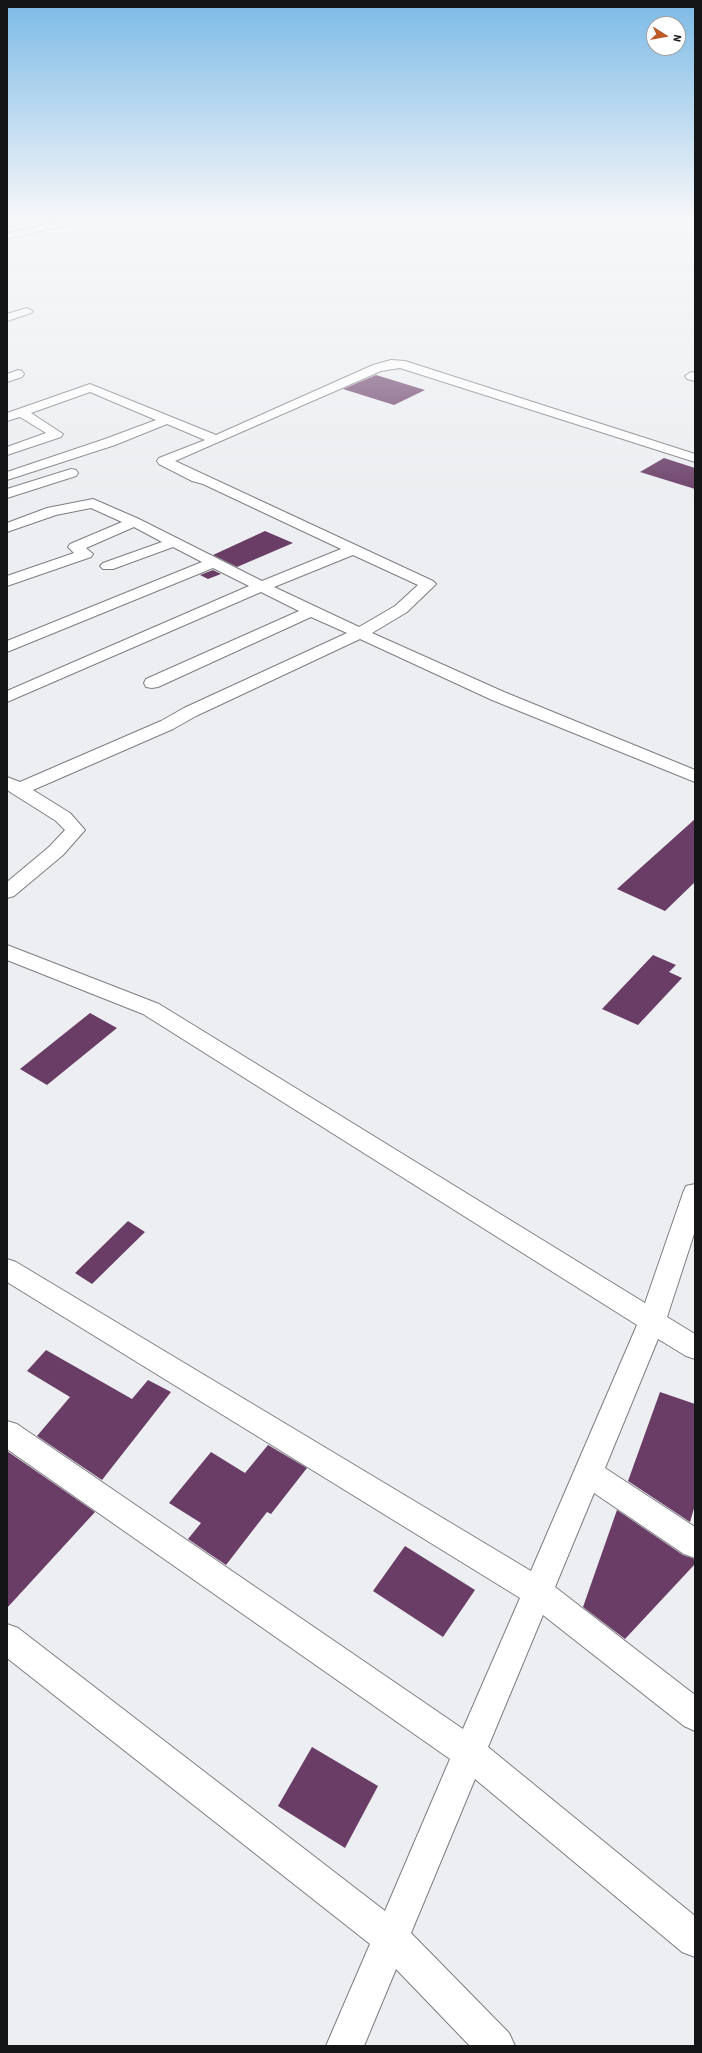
<!DOCTYPE html>
<html>
<head>
<meta charset="utf-8">
<style>
	body { margin:0 }
	#map { position:relative; width:702px; height:2053px; overflow:hidden; background:#eceef1; font-family:"Source Sans 3",sans-serif }
	canvas { display:block }
	.frame { position:absolute; inset:0; border:8px solid #141516; pointer-events:none }
	.north { position:absolute; left:646px; top:16px; width:40px; height:40px; box-sizing:border-box; background:#fff; border:1px solid #a1a1a2; border-radius:50%; rotate:101deg; font-size:11px; font-weight:700; line-height:16px; text-align:center; color:#141516 }
	.north::after { content:''; display:block; margin:auto; width:14px; height:18px; background:#be5928; clip-path:polygon(50% 0,100% 100%,50% 72%,0 100%) }
</style>
</head>
<body>
<div id="map">
<canvas width="702" height="2053"></canvas>
<div class="frame"></div>
<div class="north">N</div>
</div>
<script>
const ctx = document.querySelector('canvas').getContext('2d');
ctx.lineJoin = 'round';
function paint(path, color) { ctx.fillStyle = color; ctx.fill(path, 'evenodd'); }
function strokePath(path, color, width, dash) { ctx.strokeStyle = color; ctx.lineWidth = width; ctx.lineCap = dash ? 'butt' : 'round'; ctx.setLineDash(dash || []); ctx.stroke(path); }
paint(new Path2D(`
	M376 375 425 390 394 405 343 389Z
	M664 458 695 468V489L640 472Z
	M265 531 293 543 237 567 213 555Z
	M213 570 221 574 208 579 200 575Z
	M695 819V882L665 911 617 889Z
	M653 955 676 965 669 972 682 978 638 1025 602 1009Z
	M90 1013 117 1028 47 1085 20 1069Z
	M128 1221 145 1232 92 1284 75 1273Z
	M46 1350 132 1399 148 1380 171 1392 102 1480 37 1436 70 1397 27 1371Z
	M660 1392 695 1404V1505L690 1522 628 1481Z
	M268 1445 307 1468 271 1514 267 1512 226 1565 188 1539 201 1523 169 1503 211 1452 245 1473Z
	M7 1451 95 1512 7 1608Z
	M617 1510 683 1555 695 1559V1564L625 1639 583 1607Z
	M405 1546 475 1590 443 1637 373 1591Z
	M312 1747 378 1786 345 1848 278 1806Z`), '#6a3d67');
const street = new Path2D(`
	M73 218H89L87 220 7 239V233Z
	M27 308 33 311 31 313 7 321V314Z
	M391 360 405 361 695 454V462L400 368 381 371 175 461 433 581 436 584 433 587 407 612 372 633 504 692 695 770V782L492 700 360 639 196 716 173 729 33 790 70 813 85 830 63 855 14 896 7 898V882L49 847 65 830 56 821 7 790V777L20 782 161 721 184 708 347 633 311 617 158 687 152 688 146 687 144 683 146 679 299 611 261 592 7 702V691L249 586 213 568 7 652V641L202 562 173 547 113 569H103L100 566 103 563 162 542 134 527 86 548 93 554 91 557 7 586V576L74 553 68 547 70 544 122 522 91 508 56 515 7 532V523L47 508 93 499 139 519 262 581 341 549 203 484 192 481 159 464 157 461 159 458 205 440 167 424 115 445 7 480V472L105 439 156 420 90 392 31 413 63 434 61 437 7 455V447L46 433 20 417 7 421V413L90 384 216 435 373 365ZM353 555 418 585 395 606 359 627 274 587Z
	M18 370 22 371 24 374 22 377 7 382V374Z
	M691 372 695 373V381L687 379 685 376Z
	M71 469 76 470 78 473 76 476 7 498V489Z
	M7 945 159 1004 645 1303 683 1193 686 1186 695 1184V1231L667 1317 695 1334V1359L686 1356 658 1339 605 1468 695 1527V1558L684 1554 594 1493 555 1587 695 1695V1731L684 1726 543 1615 488 1747 695 1916V1957L682 1952 475 1779 411 1933 509 2033 515 2046H470L396 1969 364 2046H326L370 1944 7 1658V1624L18 1628 385 1911 450 1759 7 1449V1421L17 1424 463 1729 520 1598 7 1282V1259L16 1262 531 1571 637 1325 143 1014 7 960Z`);
strokePath(street, '#7c7e80', 2);
paint(street, '#fff');
const sky = ctx.createLinearGradient(0, 0, 0, 505);
sky.addColorStop(0, '#7bbae6');
sky.addColorStop(0.43, '#f6f7f9');
sky.addColorStop(1, '#f6f7f900');
ctx.fillStyle = sky;
ctx.fillRect(0, 0, 702, 505);
</script>
</body>
</html>
